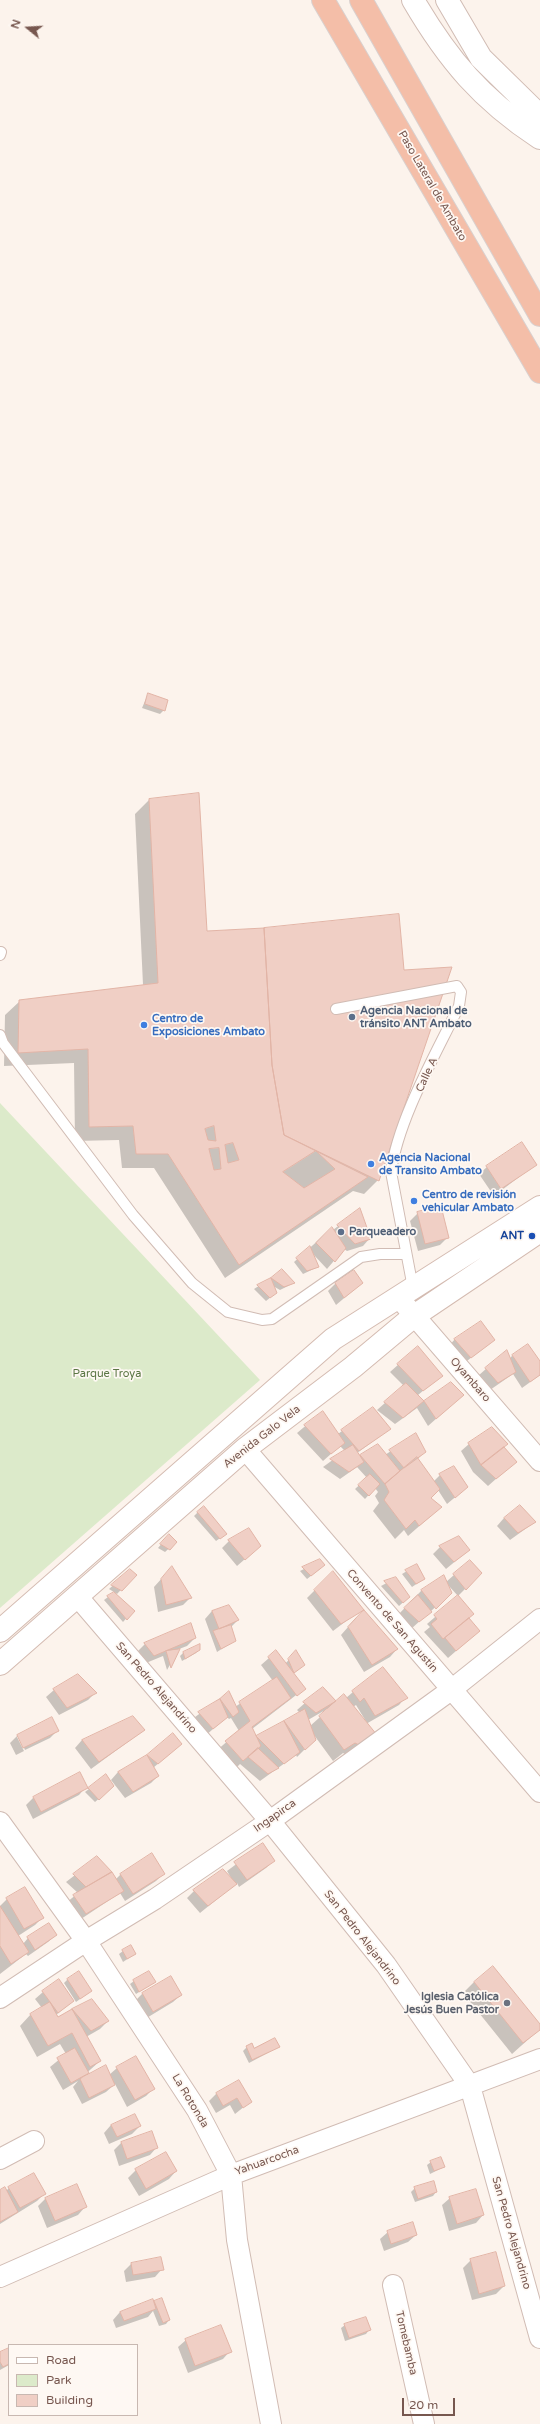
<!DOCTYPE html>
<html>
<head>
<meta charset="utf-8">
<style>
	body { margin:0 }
	#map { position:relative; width:540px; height:2424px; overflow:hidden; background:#fcf3ec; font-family:"Varela Round",sans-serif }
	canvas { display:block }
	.legend { position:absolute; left:8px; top:2344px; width:130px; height:72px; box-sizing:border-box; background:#fef8f3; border:1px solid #c8b8b1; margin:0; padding:5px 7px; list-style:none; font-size:12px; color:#77574f }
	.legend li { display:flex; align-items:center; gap:8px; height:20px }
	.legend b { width:20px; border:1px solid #c8b8b1 }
	.north { position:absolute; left:8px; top:8px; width:40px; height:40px; -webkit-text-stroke:3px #fef8f3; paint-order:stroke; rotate:288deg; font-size:11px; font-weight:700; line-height:16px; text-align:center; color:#77574f }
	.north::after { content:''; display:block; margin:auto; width:14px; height:18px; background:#77574f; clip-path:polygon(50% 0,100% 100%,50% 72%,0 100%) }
	.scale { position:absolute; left:402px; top:2398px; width:53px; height:18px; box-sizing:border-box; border:2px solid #77574f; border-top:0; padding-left:5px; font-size:12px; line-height:14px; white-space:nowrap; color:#77574f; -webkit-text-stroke:3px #fef8f3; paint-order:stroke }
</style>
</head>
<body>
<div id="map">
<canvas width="540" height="2424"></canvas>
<ul class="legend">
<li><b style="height:5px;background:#fff"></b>Road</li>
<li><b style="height:11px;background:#dceaca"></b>Park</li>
<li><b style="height:11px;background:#f0cfc5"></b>Building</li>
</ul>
<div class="north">N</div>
<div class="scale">20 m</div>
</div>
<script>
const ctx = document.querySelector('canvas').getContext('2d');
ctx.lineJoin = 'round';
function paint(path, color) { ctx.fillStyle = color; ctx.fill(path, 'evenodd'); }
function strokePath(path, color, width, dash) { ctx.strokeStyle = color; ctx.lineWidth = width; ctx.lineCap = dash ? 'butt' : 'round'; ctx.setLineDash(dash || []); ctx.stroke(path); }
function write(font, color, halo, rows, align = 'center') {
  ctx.font = font + ' "Varela Round",sans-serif'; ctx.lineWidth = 3.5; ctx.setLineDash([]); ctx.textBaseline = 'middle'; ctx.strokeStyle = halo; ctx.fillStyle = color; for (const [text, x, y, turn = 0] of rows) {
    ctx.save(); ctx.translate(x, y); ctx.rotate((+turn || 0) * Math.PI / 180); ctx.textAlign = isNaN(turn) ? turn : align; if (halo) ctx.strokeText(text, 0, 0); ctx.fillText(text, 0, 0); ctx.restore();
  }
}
paint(new Path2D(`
	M0 1103 260 1380 0 1608Z`), '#dceaca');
paint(new Path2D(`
	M148 694 164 710 160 714 142 708Z
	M149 800 206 932 378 1180 364 1194 353 1191 225 1278 154 1168H122L119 1140 75 1141 74 1063 4 1066 5 1015 20 1001 143 985 135 814Z
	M535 1165 494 1196 479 1174 487 1167Z
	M359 1210 370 1238 363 1246 347 1251 344 1249 327 1269 313 1254 318 1267 303 1274 294 1262 332 1228 333 1230Z
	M418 1213 448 1237 440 1245 418 1251 410 1221Z
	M282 1271 294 1283 280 1290 273 1286 276 1293 266 1301 254 1289Z
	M336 1283H362L336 1305 328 1291Z
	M455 1339 494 1340 463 1364 448 1347Z
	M418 1347 441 1376 418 1395 424 1402 451 1383 455 1402 428 1426 417 1408 395 1424 377 1410 404 1386 390 1372Z
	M506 1351 509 1359 512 1356 540 1363V1375L522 1388 513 1374 490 1390 478 1376Z
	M373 1408 390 1429 357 1453 359 1456 378 1445 385 1455 416 1434 424 1452 418 1459 433 1482 440 1475 459 1494 447 1504 438 1490 430 1498 441 1507 408 1536 404 1530 395 1539 373 1511 379 1503 375 1496 378 1492 375 1488 365 1499 355 1489 367 1478 357 1467 340 1479 323 1467 345 1451 340 1446 323 1461 297 1433 322 1412 338 1434Z
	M469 1444 503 1447 515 1462 488 1486 473 1472 461 1451Z
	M203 1507 226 1534 216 1541 194 1516Z
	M504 1518 535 1522 510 1540 497 1526Z
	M169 1535 176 1542 165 1552 158 1548Z
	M229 1541 260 1546 237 1566 222 1548Z
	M440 1547 469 1550 446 1569 433 1554Z
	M320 1561V1569L307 1579 300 1571Z
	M470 1561 481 1573 458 1596 448 1585 451 1593 411 1629 397 1616 421 1591 444 1576 446 1582Z
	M417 1565 424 1579 412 1587 402 1574Z
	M171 1568 190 1598 183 1605 158 1612 154 1587Z
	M130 1570 135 1575 117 1594 109 1589Z
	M333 1572 362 1609 333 1631 307 1598Z
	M396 1578 409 1597 399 1606 381 1586Z
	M108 1597 133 1611 123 1622 104 1600Z
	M458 1597 468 1618 479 1631 448 1658 424 1632 430 1627 427 1624Z
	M228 1606 238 1620 231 1627 234 1641 217 1652 205 1619 212 1611Z
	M356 1618 397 1649 390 1657 364 1672 341 1635Z
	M191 1624 195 1638 187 1646 179 1649 167 1670 163 1656 146 1663 137 1652 145 1644Z
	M199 1649 196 1653 182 1661 180 1656 183 1653Z
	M296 1652 300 1668 293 1674 304 1689 252 1729 256 1737 300 1713 297 1710 322 1688 336 1703 346 1698 353 1692 406 1697 399 1705 366 1724 375 1735 351 1758 343 1753 333 1761 314 1735 307 1747 297 1757 296 1755 260 1781 240 1764 232 1772 215 1752 239 1731 231 1718 229 1719 227 1717 205 1736 191 1720 229 1692 235 1707 273 1681 261 1665 269 1658 285 1664ZM356 1705 367 1723 366 1724 353 1707ZM327 1709 328 1710 310 1726 308 1720Z
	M54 1690 95 1693 88 1700 59 1715 46 1697Z
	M52 1719 58 1730 50 1738 25 1750 19 1737H17L24 1751 16 1755 10 1743 17 1736Z
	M144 1730 91 1769 75 1748 82 1740Z
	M173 1734V1751L153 1768 158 1776 151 1783 125 1798 111 1780 118 1772 148 1756Z
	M106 1776 109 1790 95 1802 85 1792Z
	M86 1787 79 1795 33 1819 26 1805 33 1798Z
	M262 1845 273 1861 266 1868 239 1887 237 1883 200 1913 187 1898 194 1891 234 1883 227 1871Z
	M97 1858 116 1879 121 1874H163L156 1881 125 1901 120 1893 78 1921 66 1903 78 1893 66 1882Z
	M7 1899 42 1918 35 1925 18 1936 23 1944 28 1938 56 1935 48 1942 28 1956 26 1954 0 1974V1906Z
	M123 1951 135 1954 123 1962 119 1954Z
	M171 1977 181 1995 173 2002 145 2019 135 2001 142 1994Z
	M68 1979 91 1991 76 2002 64 1983Z
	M134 1981 155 1982 136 1994 130 1984Z
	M474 1982 540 2026V2029L512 2054 463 1993Z
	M43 1992 73 2001 56 2015 57 2018 91 2000 108 2021 100 2029 86 2037 100 2061 81 2078 109 2075 117 2068 153 2089 146 2096 127 2107 115 2084 106 2092 82 2104 73 2087 78 2081 63 2090 50 2067 66 2054 60 2044 37 2057 20 2026 31 2014 42 2008 35 1999Z
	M247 2047 253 2049 279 2047 249 2063 243 2051Z
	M239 2081 250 2102 235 2114 230 2105 216 2113 209 2101 216 2094Z
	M111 2125 140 2126 132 2134 109 2144 104 2133Z
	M121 2143 157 2147 150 2155 119 2166 114 2150Z
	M431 2162 444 2167 430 2174 427 2165Z
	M136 2170 176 2171 169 2179 139 2196 128 2178Z
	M9 2188 44 2194 37 2201 0 2224V2191H6Z
	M415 2188 436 2192 433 2196 415 2202 411 2192Z
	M450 2198 483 2215 476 2223 449 2231 442 2205Z
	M45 2199 85 2207 78 2215 47 2228 38 2206Z
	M388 2232 416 2235 408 2242 384 2251 380 2239Z
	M471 2260 504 2286 496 2294 472 2300 463 2268Z
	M131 2264 162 2269 155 2277 126 2282 124 2271Z
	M155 2302 169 2320 166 2324 159 2326 153 2311 148 2317 116 2328 113 2320 120 2312Z
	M345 2325 369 2330 366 2334 345 2341 341 2328Z
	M186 2340 230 2351 223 2359 188 2373 178 2347Z
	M9 2349V2365L0 2370V2353Z`), '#0003');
const building = new Path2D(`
	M148 693 168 700 165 711 145 704Z
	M199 793 207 931 264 928 272 1065 284 1135 368 1177 239 1265 168 1154H136L133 1126 89 1127 88 1049 18 1053 19 1000 158 983 149 799Z
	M399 914 404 970 452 967 379 1181 284 1135 272 1065 264 928Z
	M214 1126 216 1141 208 1140 205 1129Z
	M522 1142 537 1165 501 1189 486 1166Z
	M233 1143 239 1160 228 1163 225 1145Z
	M219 1148 221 1169 214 1170 209 1149Z
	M316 1151 335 1169 304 1188 283 1172Z
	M441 1206 449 1238 425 1244 417 1212Z
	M360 1208 371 1239 355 1244 337 1225Z
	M332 1227 346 1248 335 1262 316 1243Z
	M310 1246 319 1267 307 1271 296 1258Z
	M282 1269 295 1283 284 1287 271 1278Z
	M354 1270 363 1283 344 1298 335 1283Z
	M271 1278 277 1293 270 1298 257 1285Z
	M481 1321 495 1340 471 1358 454 1339Z
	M528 1344 540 1361V1375L530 1382 512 1355Z
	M418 1346 443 1376 423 1391 397 1364Z
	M507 1350 516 1372 498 1383 485 1368Z
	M451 1382 464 1395 436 1419 424 1401Z
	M406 1383 424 1401 403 1418 384 1402Z
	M373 1407 391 1429 359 1451 341 1430Z
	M323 1411 345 1443 331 1454 304 1425Z
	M492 1427 508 1444 481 1465 468 1443Z
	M416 1433 426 1452 404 1468 389 1450Z
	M378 1444 400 1471 385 1484 360 1455Z
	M353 1445 364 1462 349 1472 330 1459Z
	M504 1447 517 1462 496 1479 481 1465Z
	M417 1457 440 1489 431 1498 442 1507 419 1526 415 1520 406 1529 384 1500 389 1492 385 1484Z
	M454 1466 468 1487 455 1498 439 1474Z
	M370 1474 380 1484 369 1496 358 1485Z
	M520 1505 536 1522 518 1533 504 1518Z
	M204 1506 227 1534 220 1539 197 1512Z
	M249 1528 261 1546 245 1560 228 1540Z
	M169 1534 177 1542 170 1550 160 1544Z
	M459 1536 470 1550 454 1562 439 1546Z
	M320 1559 325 1565 311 1576 302 1567Z
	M470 1560 482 1573 466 1590 453 1574Z
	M417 1564 425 1579 416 1584 405 1570Z
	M172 1566 192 1598 166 1605 161 1579Z
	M130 1569 137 1575 122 1591 111 1585Z
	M333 1571 364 1610 341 1624 314 1590Z
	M444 1575 452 1593 436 1609 421 1590Z
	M396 1577 410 1597 403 1603 384 1581Z
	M114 1592 135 1611 127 1620 107 1596Z
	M418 1595 432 1612 419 1622 404 1608Z
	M458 1595 474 1614 443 1639 431 1624 437 1619 434 1615Z
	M229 1605 239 1620 219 1629 212 1611Z
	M364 1610 398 1649 372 1665 348 1627Z
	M469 1618 480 1631 456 1651 445 1638Z
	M191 1623 196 1638 154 1656 144 1643Z
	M231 1625 236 1641 221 1649 213 1631Z
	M200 1644V1650L185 1659 183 1652Z
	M180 1649 171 1668 166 1651Z
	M276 1650 306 1689 297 1696 268 1657Z
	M296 1650 305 1665 294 1673 288 1659Z
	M383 1667 408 1698 375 1716 364 1698 360 1702 352 1691Z
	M78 1674 97 1693 67 1708 53 1689Z
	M277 1677 291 1698 252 1727 261 1746 243 1761 225 1741 250 1721 239 1702Z
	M323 1687 336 1701 316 1713 303 1702Z
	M229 1691 239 1712 233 1717 220 1699Z
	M344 1694 377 1735 363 1747 355 1743 344 1750 319 1716Z
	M220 1699 228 1717 213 1729 198 1712Z
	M305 1709 316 1740 305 1750 284 1721Z
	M133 1716 145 1730 99 1762 82 1740Z
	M52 1717 59 1731 23 1748 17 1735Z
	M284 1721 300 1752 284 1764 256 1736Z
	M173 1733 182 1744 158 1764 147 1755Z
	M258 1748 279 1768 268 1774 248 1757Z
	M147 1755 159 1776 133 1792 118 1772Z
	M80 1772 88 1788 41 1812 33 1797Z
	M106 1774 114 1786 99 1800 88 1788Z
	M263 1843 275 1861 247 1880 234 1862Z
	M152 1853 165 1874 133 1894 120 1874Z
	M97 1856 112 1872 86 1887 73 1874Z
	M223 1869 237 1884 208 1906 193 1890Z
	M112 1872 124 1891 86 1914 73 1895Z
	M25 1887 44 1918 24 1929 6 1898Z
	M0 1906 29 1952 11 1964 0 1946Z
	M49 1923 57 1935 35 1950 27 1937Z
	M131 1945 136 1954 127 1959 122 1950Z
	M493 1966 540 2024V2030L523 2043 474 1982Z
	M79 1971 92 1991 80 1999 67 1979Z
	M149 1971 156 1982 139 1992 133 1980Z
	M171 1976 182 1995 153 2012 142 1993Z
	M59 1979 74 2001 58 2013 42 1991Z
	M92 1999 109 2021 91 2031 72 2009Z
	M50 2002 58 2017 72 2009 101 2061 90 2067 72 2033 48 2046 30 2014Z
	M275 2038 280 2047 252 2060 246 2046 252 2043 254 2048Z
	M75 2048 89 2073 71 2083 57 2058Z
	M136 2056 155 2089 135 2100 116 2067Z
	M106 2065 115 2085 89 2098 80 2079Z
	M239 2080 252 2102 243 2108 237 2098 223 2106 216 2093Z
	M135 2114 141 2126 117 2137 111 2125Z
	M152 2131 158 2148 127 2159 121 2142Z
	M166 2152 177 2171 146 2189 135 2169Z
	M441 2157 445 2167 434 2171 430 2161Z
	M34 2173 46 2194 20 2208 8 2187Z
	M434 2181 437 2192 418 2199 414 2187Z
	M77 2184 87 2207 55 2221 45 2198Z
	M5 2187 18 2212 0 2222V2190Z
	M476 2189 484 2215 457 2224 449 2197Z
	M413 2222 417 2235 391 2244 387 2231Z
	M496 2252 505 2286 479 2294 470 2259Z
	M161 2257 164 2270 133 2275 131 2263Z
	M162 2298 170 2320 163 2323 154 2301Z
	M153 2299 156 2309 124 2321 120 2312Z
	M366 2317 371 2330 349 2338 344 2324Z
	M221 2325 232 2352 195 2366 185 2339Z
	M9 2348V2364L3 2367 0 2362V2352Z`);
paint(building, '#f0cfc5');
strokePath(building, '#e2b4a6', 1);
const service = new Path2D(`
	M0 955 1 952
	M336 1009 457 986 461 992 459 1006C436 1054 398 1119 391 1172L413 1288
	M0 1035 3 1043 133 1215 192 1283 228 1312 262 1320 272 1319 361 1257 380 1254H405`);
const minor = new Path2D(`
	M399 1298 540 1461
	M245 1449 540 1792
	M77 1596 270 1821 386 1965 470 2086 540 2338
	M0 1822 86 1941 197 2110 231 2175 237 2240 271 2424
	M0 1998 86 1941 155 1899 270 1821 451 1690 540 1619
	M0 2159 34 2141
	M0 2277 231 2175 540 2059
	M393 2285 424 2424`);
const tertiary = new Path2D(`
	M413 0C448 60 482 100 540 138
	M447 0 481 58 540 116`);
const secondary = new Path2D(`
	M0 1631 333 1339 540 1207
	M0 1664 245 1449 353 1367 414 1316 540 1231`);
const trunk = new Path2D(`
	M323 0 540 372
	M361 0 540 315`);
strokePath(service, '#d1bcb4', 12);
strokePath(minor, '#d1bcb4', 22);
strokePath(tertiary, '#d1bcb4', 24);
strokePath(secondary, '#d4bbb1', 24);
strokePath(trunk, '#d9d0ce', 24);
strokePath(service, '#fff', 10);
strokePath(minor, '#fff', 20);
strokePath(tertiary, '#fff', 22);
strokePath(secondary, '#fff', 22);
strokePath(trunk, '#f4bea8', 22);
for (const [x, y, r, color] of [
	[352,1017,4,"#5c6f8a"],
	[144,1025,4,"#3f7fe0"],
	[371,1164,4,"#3f7fe0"],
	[414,1201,4,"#3f7fe0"],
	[341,1232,4,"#5c6f8a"],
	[532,1236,4,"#1a4fb4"],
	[507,2003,4,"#6b7280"]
]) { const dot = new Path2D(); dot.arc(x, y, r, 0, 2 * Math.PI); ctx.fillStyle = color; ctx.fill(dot); strokePath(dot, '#fef8f3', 1.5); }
write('11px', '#77574f', '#fef8f3', [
	["Paso Lateral de Ambato",432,186,60],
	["Calle A",427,1075,-65],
	["Oyambaro",470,1380,49],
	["Avenida Galo Vela",262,1437,-38],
	["Convento de San Agustín",392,1621,49],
	["San Pedro Alejandrino",156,1688,49],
	["Ingapirca",275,1816,-35],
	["San Pedro Alejandrino",362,1938,52],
	["La Rotonda",190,2101,59],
	["Yahuarcocha",267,2161,-20],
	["San Pedro Alejandrino",511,2233,74],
	["Tomebamba",406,2343,77]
]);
write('bold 11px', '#4e5e75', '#fef8f3', [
	["Agencia Nacional de",360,1011],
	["tránsito ANT Ambato",360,1024],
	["Parqueadero",349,1232]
], 'left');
write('bold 11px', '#366cbe', '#fef8f3', [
	["Centro de",152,1019],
	["Exposiciones Ambato",152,1032],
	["Agencia Nacional",379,1158],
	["de Transito Ambato",379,1171],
	["Centro de revisión",422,1195],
	["vehicular Ambato",422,1208]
], 'left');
write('bold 11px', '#164399', '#fef8f3', [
	["ANT",524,1236]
], 'right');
write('11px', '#5b7644', '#fef8f3', [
	["Parque Troya",107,1374]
]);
write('bold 11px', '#5b616d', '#fef8f3', [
	["Iglesia Católica",499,1997],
	["Jesús Buen Pastor",499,2010]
], 'right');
</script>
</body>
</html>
